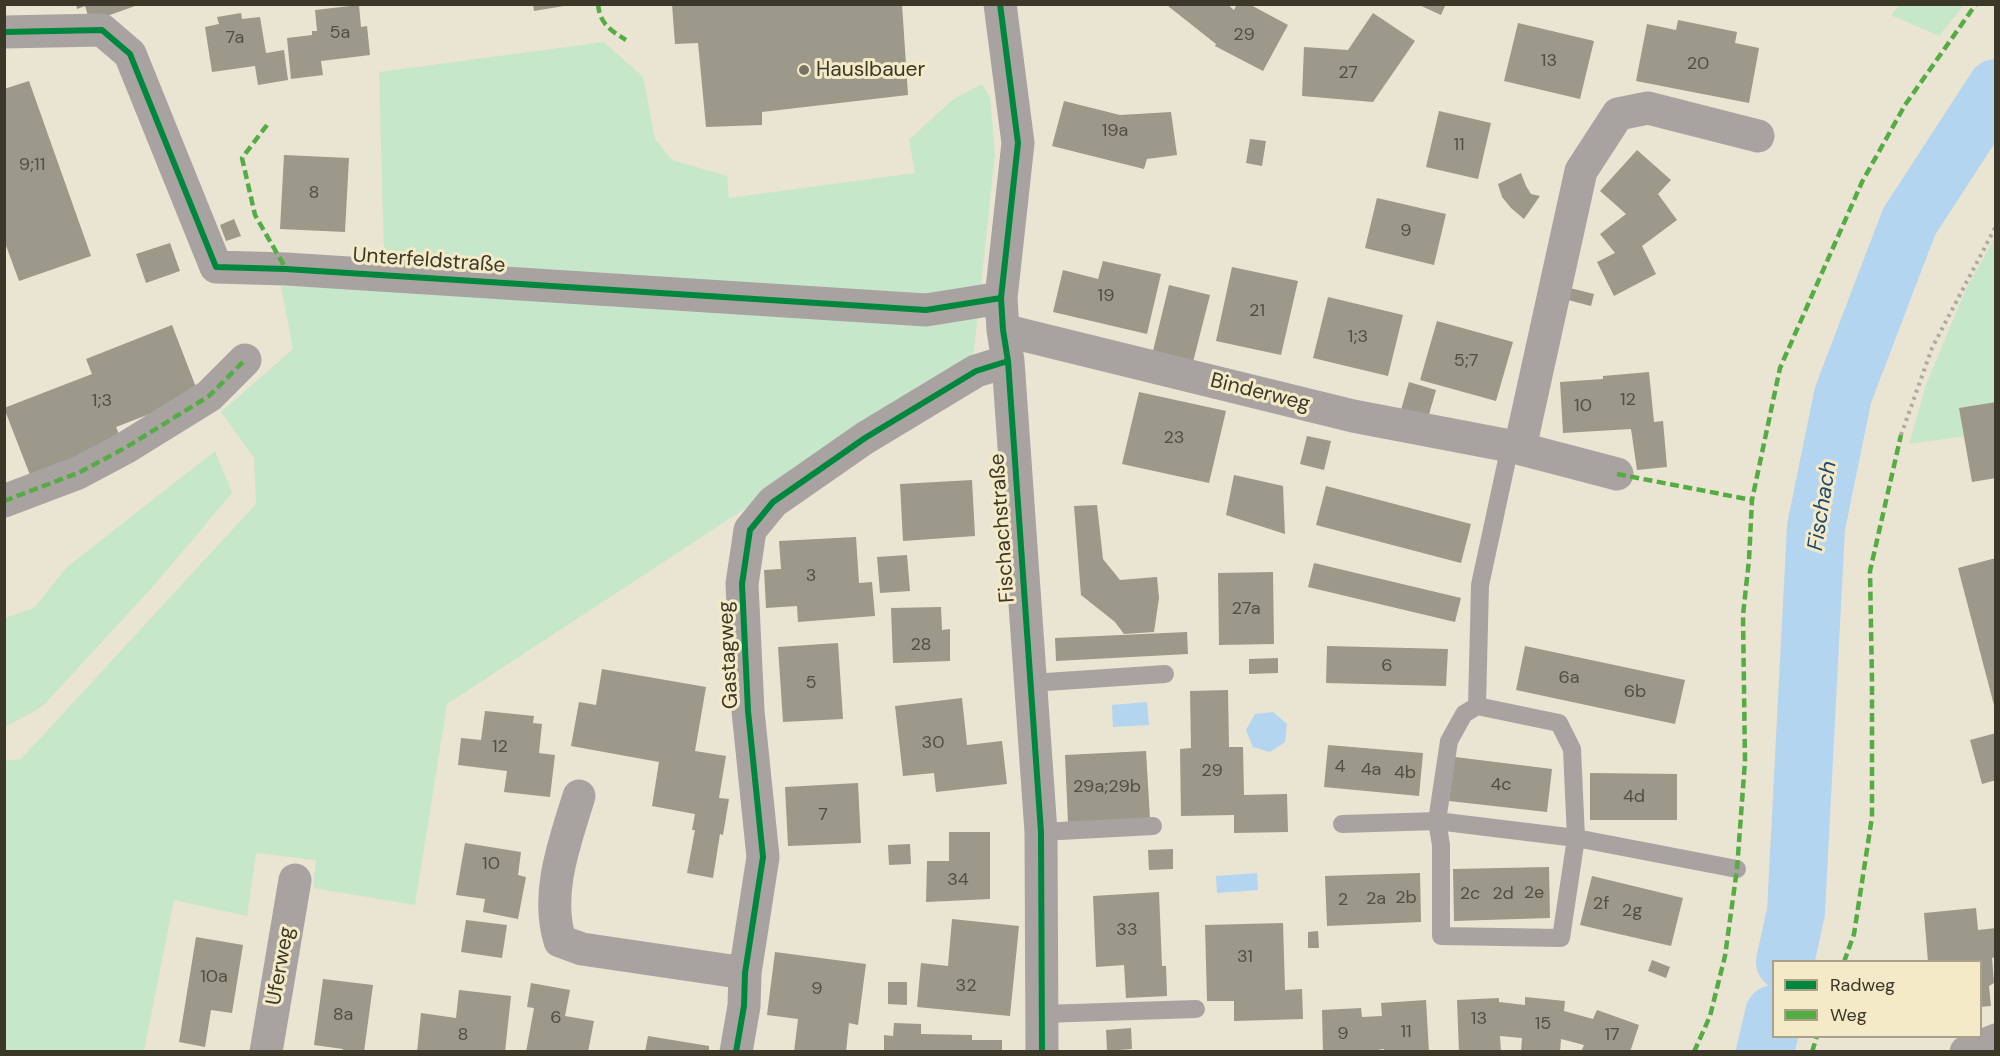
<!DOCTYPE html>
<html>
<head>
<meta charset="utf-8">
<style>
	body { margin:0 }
	#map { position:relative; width:2000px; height:1056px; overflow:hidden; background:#eae4d2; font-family:"DM Sans",sans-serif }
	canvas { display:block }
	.frame { position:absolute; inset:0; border:6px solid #3b3729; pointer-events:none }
	.legend { position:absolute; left:1772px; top:960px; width:210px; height:78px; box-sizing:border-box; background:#f4eac7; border:2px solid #aaa288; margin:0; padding:8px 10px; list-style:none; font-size:18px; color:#3b3729 }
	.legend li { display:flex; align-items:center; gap:12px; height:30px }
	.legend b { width:30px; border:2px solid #aaa288 }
</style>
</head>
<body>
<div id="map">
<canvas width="2000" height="1056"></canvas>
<div class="frame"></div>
<ul class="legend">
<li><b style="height:8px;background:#00873e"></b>Radweg</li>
<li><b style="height:8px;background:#55ac44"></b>Weg</li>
</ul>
</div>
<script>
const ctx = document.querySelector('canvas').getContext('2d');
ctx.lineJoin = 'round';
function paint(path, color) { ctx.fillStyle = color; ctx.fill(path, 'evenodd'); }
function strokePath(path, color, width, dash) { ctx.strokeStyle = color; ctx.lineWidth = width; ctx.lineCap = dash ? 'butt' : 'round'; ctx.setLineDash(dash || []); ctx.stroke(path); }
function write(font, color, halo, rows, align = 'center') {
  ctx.font = font + ' "DM Sans",sans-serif'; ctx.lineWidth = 6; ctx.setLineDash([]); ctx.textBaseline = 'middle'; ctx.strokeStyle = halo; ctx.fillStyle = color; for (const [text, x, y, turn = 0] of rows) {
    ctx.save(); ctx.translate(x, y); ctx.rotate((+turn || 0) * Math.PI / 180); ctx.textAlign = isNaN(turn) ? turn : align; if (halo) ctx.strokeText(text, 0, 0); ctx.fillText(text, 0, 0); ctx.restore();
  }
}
paint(new Path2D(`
	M1900 5V4L1964 5 1939 36 1891 15Z
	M604 42 643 77 655 139 672 160 727 176 729 198 915 173 909 140 952 100 982 84 990 97 995 154 973 359 447 704 415 905 313 888 316 860 256 853 247 916 174 900 144 1051H5L4 761 21 759 256 504 254 458 221 412 293 349 281 286 385 289 379 72Z
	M1995 237V432L1909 444 1926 385 1965 291Z
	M215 451 232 493 155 584 43 706 5 727V618L34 608 67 567Z`), '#c7e7ca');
paint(new Path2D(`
	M1147 702 1149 725 1113 727 1112 705Z
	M1273 712 1287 724 1285 742 1270 752 1253 747 1246 730 1255 714Z
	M1257 873 1258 890 1217 893 1216 876Z`), '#b3d5f0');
strokePath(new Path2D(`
	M1785 962 1796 912 1816 527 1843 395 1909 222 1996 88
	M1765 1052 1774 1014`), '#b3d5f0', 58);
paint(new Path2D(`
	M76 4H138V5L90 22 85 6 77 9Z
	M533 4H563L564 6 534 11Z
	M672 4H902L908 95 762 112V125L706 127 698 43 675 44Z
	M1170 4H1227L1234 10 1237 4H1249L1288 25 1263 71 1215 46 1216 44 1168 6Z
	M1417 4H1446L1441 15Z
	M359 5 361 27 367 26 370 55 321 61 323 75 291 79 287 38 312 35V31H317L315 10Z
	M241 13 242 19 260 17 266 53 284 50 288 80 258 85 255 66 212 72 205 27 219 24 217 17Z
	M1373 13 1415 41 1373 102 1302 96 1304 47 1348 50Z
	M1678 20 1737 32 1735 43 1759 48 1749 103 1636 81 1647 24 1676 30Z
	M1518 23 1594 41 1580 99 1504 81Z
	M29 81 91 256 19 281 4 240V89Z
	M1064 101 1120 115 1171 112 1177 155 1147 159 1144 169 1052 146Z
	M1439 111 1491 123 1478 179 1426 167Z
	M1250 139 1266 141 1262 166 1246 163Z
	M1637 150 1671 180 1658 194 1677 220 1642 246 1656 274 1614 296 1597 262 1615 253 1600 234 1626 214 1600 191Z
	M284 155 349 158 345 232 280 229Z
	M1521 173 1526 186 1531 194 1540 196 1524 219 1511 208 1502 197 1498 184Z
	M1377 198 1446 214 1434 265 1365 248Z
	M234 219 241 236 226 241 220 225Z
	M170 243 180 271 146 283 136 254Z
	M1103 261 1161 274 1147 334 1053 312 1063 270 1098 279Z
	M1232 267 1298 281 1281 355 1216 341Z
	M1169 285 1210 295 1193 362 1153 351Z
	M1570 288 1594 294 1591 306 1568 300Z
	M1328 297 1403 315 1388 376 1313 358Z
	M1437 321 1513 342 1496 401 1420 380Z
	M172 325 199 395 116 427 121 439 30 475 4 408 92 374 86 359Z
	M1649 372 1654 422 1663 421 1667 467 1637 470 1631 429 1563 433 1560 382 1603 379V376Z
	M1409 382 1436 390 1428 418 1401 410Z
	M1139 392 1226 411 1209 483 1122 464Z
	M1996 402V478L1972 482 1959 408Z
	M1307 436 1331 441 1324 470 1300 464Z
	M1234 475 1283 486 1285 534 1226 515Z
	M972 480 975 536 903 541 900 484Z
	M1326 486 1471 524 1461 563 1316 525Z
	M1097 505 1103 559 1120 580 1157 577 1159 598 1154 632 1124 634 1115 622 1081 595 1074 506Z
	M856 537 859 583 872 582 875 616 798 622 797 606 766 608 764 570 781 569 779 541Z
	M907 555 910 591 880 593 877 557Z
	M1996 558V709H1995L1958 568Z
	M1314 563 1461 598 1455 622 1308 587Z
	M1273 572 1274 644 1219 645 1218 573Z
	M941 607 942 630 950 629V661L893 663 891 608Z
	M1187 632 1188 654 1056 661 1055 638Z
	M838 643 843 719 783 722 778 647Z
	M1327 646 1448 649 1446 686 1326 683Z
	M1525 646 1685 680 1675 724 1516 690Z
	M1278 658V673L1249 674V659Z
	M602 669 706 687 695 751 726 756 719 798 729 799 723 835 720 834 713 878 687 873 695 830H692L695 814 652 806 659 762 571 746 579 702 596 705Z
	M1228 690 1229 747H1243L1244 795 1287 794 1288 832 1234 833V815L1181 816 1180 749 1191 748 1190 691Z
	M962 698 967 745 1002 741 1007 784 936 792 934 773 903 776 895 706Z
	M485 711 534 716 533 723 542 724 539 753 555 755 550 797 504 792 507 771 458 765 461 738 481 740Z
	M1996 733V780L1982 784 1970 740Z
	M1328 745 1423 753 1419 796 1324 787Z
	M1146 751 1150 819 1068 823 1065 755Z
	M1455 757 1552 769 1547 812 1449 801Z
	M1590 773 1677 774V820H1590Z
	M858 783 861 843 788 846 785 787Z
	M949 832H990V899L926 902 927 861H949Z
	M465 843 521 852 518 875 526 877 518 919 483 912 485 899 456 895Z
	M910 844 911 864 889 865 888 845Z
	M1173 849V869L1149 870 1148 850Z
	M1549 867 1550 918 1454 921 1453 869Z
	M1420 873 1421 922 1327 926 1325 876Z
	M1592 876 1683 898 1671 946 1580 925Z
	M1159 892 1162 966H1166L1167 996 1126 998 1124 965 1096 967 1093 896Z
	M1976 908 1978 930 1996 928V957L1992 958 1994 983 1989 986 1991 1006 1980 1007V962H1928L1924 913Z
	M952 919 1019 926 1010 1016 917 1007 921 963 948 966Z
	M466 920 507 925 502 958 461 952Z
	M1283 923 1285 990 1302 989 1303 1019 1234 1021V1001H1207L1205 925Z
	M1318 931 1319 948H1308V932Z
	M196 937 243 945 232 1013 211 1010 205 1047 179 1042Z
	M775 952 866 964 858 1025 849 1023 846 1052H794L798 1019 767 1015Z
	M1652 960 1670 967 1666 978 1648 971Z
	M323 979 373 985 364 1052H342L343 1049 314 1045Z
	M888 982H907V1005L888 1004Z
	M531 983 570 990 565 1016 594 1021 588 1052H526L534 1008 527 1007Z
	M459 990 511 996 505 1052H417L421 1013 456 1018Z
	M1525 997 1565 1001 1564 1011 1593 1019 1597 1010 1639 1025 1630 1052H1581L1584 1045 1561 1039 1560 1052H1521L1522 1038 1500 1036 1501 1052H1459L1457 1000 1499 998V1002L1525 1005Z
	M1426 1000 1429 1052H1384V1049L1363 1052H1323L1322 1010 1361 1008 1362 1017 1382 1016 1381 1003Z
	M894 1023 921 1024V1034L972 1035V1040H1002V1052H884V1035L893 1036Z
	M1131 1028 1132 1049 1107 1051 1106 1030Z
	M648 1036 709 1046V1052H645Z`), '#9c988a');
strokePath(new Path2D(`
	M1901 435 1932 348 1996 226`), '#aea9a3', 4, [3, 4.5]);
strokePath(new Path2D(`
	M1031 683 1165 674
	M1477 706 1464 714 1449 741 1437 821 1441 845V936L1561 938 1576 838 1572 749 1559 723 1477 706 1480 585 1510 446
	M1342 824 1437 821 1576 838 1737 869
	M1041 832 1153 826
	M1042 1014 1196 1009`), '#a8a3a0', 18);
strokePath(new Path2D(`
	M1000 4 1018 143 1001 298 1003 330 1008 361 1041 832 1042 1052
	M4 32 102 30 130 54 216 267 286 269 926 310 1001 298
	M1003 330 1353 416 1510 446 1617 474
	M1520 448 1581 171 1618 114 1648 108 1758 136
	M4 501 78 473 125 448 209 396 245 360
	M579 796C565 842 545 893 560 941L582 949 745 973
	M266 1052 295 880
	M736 1052 744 1006 745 973 763 857 748 711 742 584 750 530 773 502 865 438 976 371 1008 361
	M1966 1052 1996 1040`), '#a8a3a0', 33);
strokePath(new Path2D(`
	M598 4C600 24 610 30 626 40
	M267 125 242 158 255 215 286 269
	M1617 474 1752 500
	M4 501 78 473 125 448 209 396 245 360
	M1844 962 1854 934 1872 817V680L1870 571 1901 435
	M1694 1052 1710 1016 1725 956 1737 869 1745 761 1743 615 1749 560 1752 500 1780 368 1862 182 1905 105 1976 4
	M1812 1052 1817 1036`), '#55ac44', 4.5, [9, 4.5]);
strokePath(new Path2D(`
	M1000 4 1018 143 1001 298 1003 330 1008 361 1041 832 1042 1052
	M4 32 102 30 130 54 216 267 286 269 926 310 1001 298
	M736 1052 744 1006 745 973 763 857 748 711 742 584 750 530 773 502 865 438 976 371 1008 361`), '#00873e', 6);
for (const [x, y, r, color] of [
	[804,70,6,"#787464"]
]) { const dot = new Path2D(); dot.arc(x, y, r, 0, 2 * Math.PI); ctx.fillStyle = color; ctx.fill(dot); strokePath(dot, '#f4eac7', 2); }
write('18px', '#534f41', null, [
	["5a",340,33],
	["29",1244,35],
	["7a",235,38],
	["13",1549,61],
	["20",1698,64],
	["27",1348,73],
	["19a",1115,131],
	["11",1459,145],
	["9;11",32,165],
	["8",314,193],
	["9",1406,231],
	["19",1106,296],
	["21",1257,311],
	["1;3",1358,337],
	["5;7",1466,361],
	["12",1628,400],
	["1;3",102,401],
	["10",1583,406],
	["23",1174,438],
	["3",811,576],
	["27a",1246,609],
	["28",921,645],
	["6",1387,666],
	["6a",1569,678],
	["5",811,683],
	["6b",1635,692],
	["30",933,743],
	["12",500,747],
	["4",1340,767],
	["4a",1371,770],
	["29",1212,771],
	["4b",1405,773],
	["4c",1501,785],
	["29a;29b",1107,787],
	["4d",1634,797],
	["7",823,815],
	["10",491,864],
	["34",958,880],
	["2e",1534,893],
	["2c",1470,894],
	["2d",1503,894],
	["2b",1406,898],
	["2a",1376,899],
	["2",1343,900],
	["2f",1601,904],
	["2g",1632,911],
	["33",1127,930],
	["31",1245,957],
	["10a",214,977],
	["32",966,986],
	["9",817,989],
	["8a",343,1015],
	["6",556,1018],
	["13",1479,1019],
	["15",1543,1024],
	["11",1406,1032],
	["9",1343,1034],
	["8",463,1035],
	["17",1612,1035]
]);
write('21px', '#3b3729', '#f4eac7', [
	["Hauslbauer",816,70]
], 'left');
write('21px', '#3b3729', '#f4eac7', [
	["Unterfeldstraße",429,261,4],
	["Binderweg",1260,393,14],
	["Fischachstraße",1003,528,-94],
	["Gastagweg",729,655,-93],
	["Uferweg",281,966,-80]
]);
write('italic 22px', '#1e4c71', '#f4eac7', [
	["Fischach",1823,506,-81]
]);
</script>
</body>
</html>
